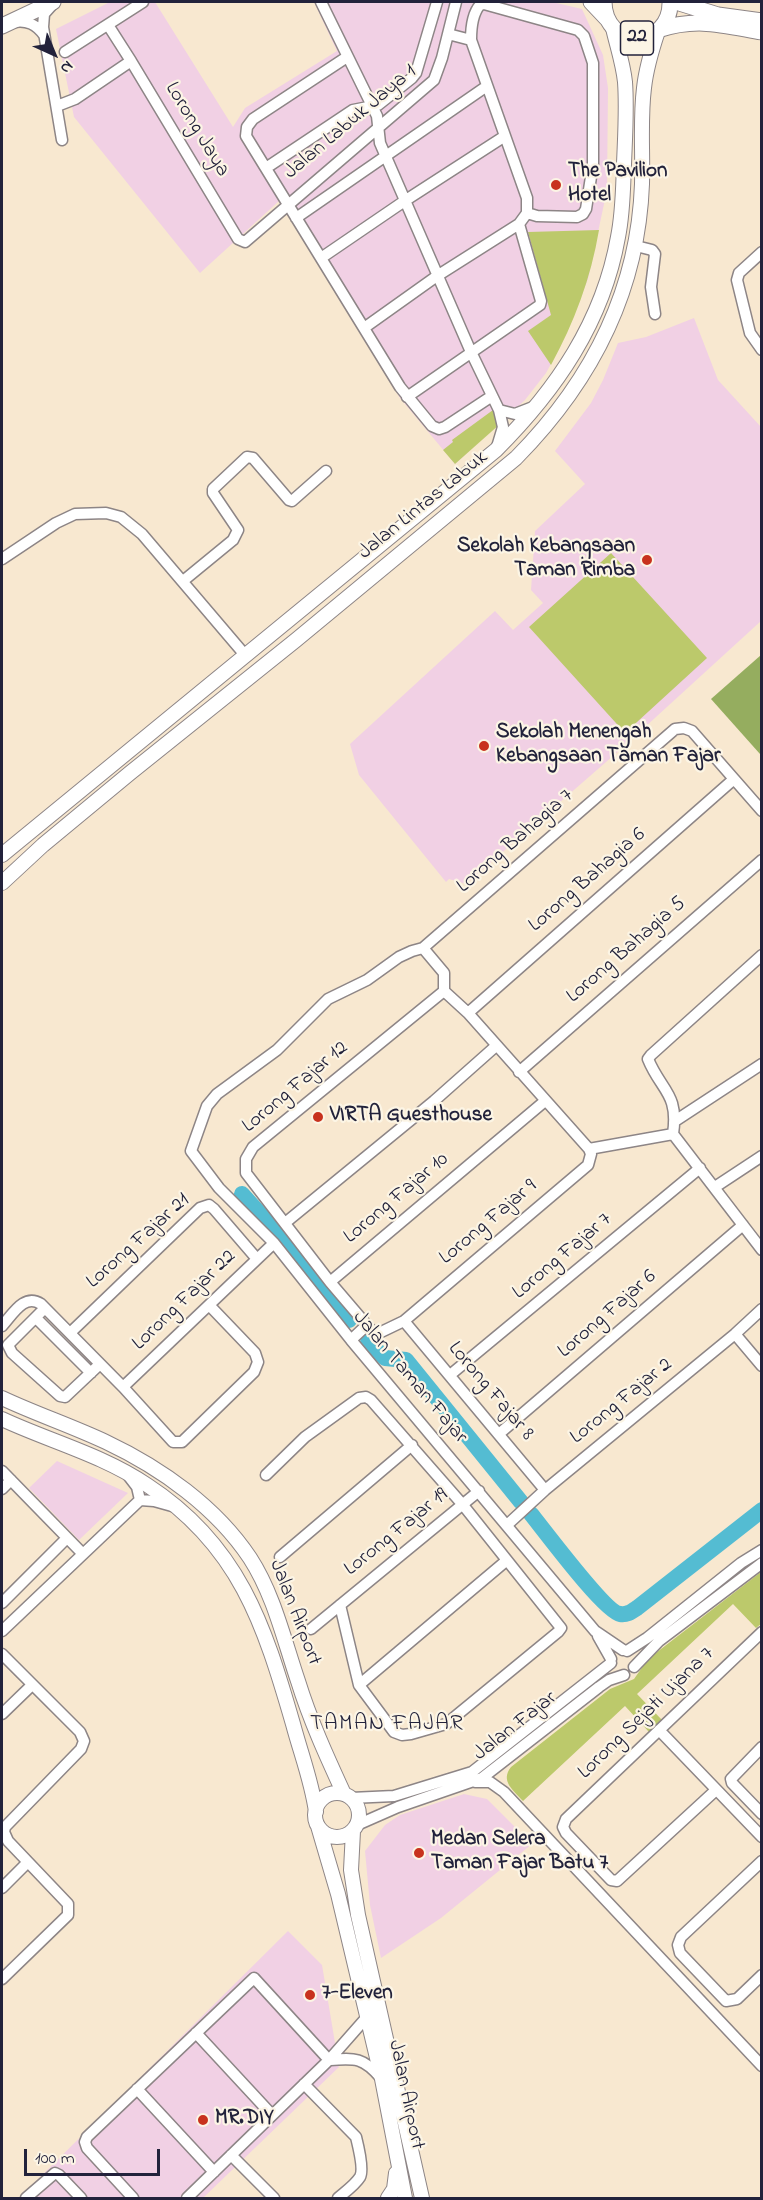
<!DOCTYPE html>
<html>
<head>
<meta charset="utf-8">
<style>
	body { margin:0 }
	#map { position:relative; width:763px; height:2200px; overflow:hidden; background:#f8e8d0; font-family:"Indie Flower",sans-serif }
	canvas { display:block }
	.frame { position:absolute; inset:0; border:3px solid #22223b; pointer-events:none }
	.north { position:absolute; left:24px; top:24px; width:60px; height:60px; -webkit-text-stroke:4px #fcf5e5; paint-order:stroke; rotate:136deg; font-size:16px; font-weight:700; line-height:24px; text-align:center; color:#22223b }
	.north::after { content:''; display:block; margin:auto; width:21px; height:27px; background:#22223b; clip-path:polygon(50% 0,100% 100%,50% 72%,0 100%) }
	.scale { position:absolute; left:24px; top:2149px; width:136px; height:27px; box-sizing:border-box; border:3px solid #22223b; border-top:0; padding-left:8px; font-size:18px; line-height:21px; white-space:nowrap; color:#22223b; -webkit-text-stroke:4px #fcf5e5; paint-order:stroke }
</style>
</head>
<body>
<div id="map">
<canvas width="763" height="2200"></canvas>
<div class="frame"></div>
<div class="north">N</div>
<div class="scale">100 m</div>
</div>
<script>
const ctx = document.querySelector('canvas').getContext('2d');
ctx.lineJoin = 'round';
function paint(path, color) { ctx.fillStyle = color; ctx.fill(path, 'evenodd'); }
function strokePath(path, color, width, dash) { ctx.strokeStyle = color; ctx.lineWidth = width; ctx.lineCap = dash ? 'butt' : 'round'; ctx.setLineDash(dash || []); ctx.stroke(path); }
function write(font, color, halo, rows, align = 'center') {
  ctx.font = font + ' "Indie Flower",sans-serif'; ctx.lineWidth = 4.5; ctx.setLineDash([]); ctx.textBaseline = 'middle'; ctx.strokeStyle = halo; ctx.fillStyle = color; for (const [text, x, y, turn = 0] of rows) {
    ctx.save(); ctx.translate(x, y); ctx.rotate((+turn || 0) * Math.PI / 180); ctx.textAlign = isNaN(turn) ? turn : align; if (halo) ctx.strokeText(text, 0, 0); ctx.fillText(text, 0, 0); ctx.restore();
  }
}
paint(new Path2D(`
	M110 2H155L233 127 245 108 337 51 314 2H552L582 9 603 55 608 88 607 190 588 279 561 345 546 373 525 400 455 464 400 398 279 201 200 273 74 117 56 29Z
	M694 318 718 380 761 427V621L621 749 466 884 449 879 446 882 359 775 350 744 495 611 513 630 543 603 531 590 535 531 585 484 555 451 591 403 603 380 618 343 646 337Z
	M57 1461 128 1493 79 1540 29 1488Z
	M464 1794 487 1799 532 1844 441 1918 381 1958 370 1905 365 1851 385 1825 400 1815Z
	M288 1931 322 1965 339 2067 203 2198H19Z`), '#f1d0e4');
paint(new Path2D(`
	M599 230C591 278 574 323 551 365L528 331 551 315 528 232Z
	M493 410 500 424 455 464 443 450 453 442 452 440Z
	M611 553 707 658 625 733 529 627Z
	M761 1572V1624L756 1628 733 1604 637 1694 662 1720 649 1732 625 1706 523 1801C513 1790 500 1781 511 1767L610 1689 634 1679 648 1659Z`), '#bcc96b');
paint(new Path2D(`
	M761 655 762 752 760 754 711 699Z`), '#95ad5f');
strokePath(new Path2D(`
	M242 1194 280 1236 349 1320
	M368 1342 385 1358 406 1360 521 1502
	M531 1514C544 1530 605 1612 620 1614 627 1615 631 1612 637 1608L762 1510`), '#54bcd2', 16);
const minor = new Path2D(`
	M321 2 377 116 380 143 471 352 499 410 503 427 497 447
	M53 4 44 14 43 27 62 140
	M14 22C27 20 36 24 44 35
	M108 25 131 61
	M471 40C471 29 472 14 480 5L484 4 578 30 584 36 593 63V164L586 209 583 214 577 217 537 216 527 213
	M65 52 143 2
	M347 57 253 119 247 127 246 136 400 387 432 426 439 429 445 427 492 396
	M57 106 75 99 131 61 238 239 245 242 434 80 442 58 456 2
	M266 168 353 110 378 105 412 78 416 73 437 2
	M296 218 487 86
	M636 246 652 250 655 254 651 287 655 314
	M762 252 739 273 737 280 750 333 762 350
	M321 258 406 200 505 136
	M364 328 437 276 519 224 527 213V198L471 40 448 34
	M407 397 540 305 541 301 519 224
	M499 410 515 414 533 407
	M2 559 56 523 75 514 106 513 121 517 142 534 245 655
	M183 581 233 540 238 530 213 493V489L247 457 253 458 289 500 292 501 326 471
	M423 948 444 973V991L253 1147 246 1159V1173L330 1282 371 1330 379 1333 404 1321 588 1165 591 1154 589 1149
	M762 955 651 1055 648 1059C661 1091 679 1093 673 1134L762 1250
	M444 991 468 1013 589 1149
	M468 1013 734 779
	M519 1072 762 860
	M675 1121 762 1064
	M589 1149 673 1134
	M715 1187 762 1156
	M285 1223 434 1101 496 1046
	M330 1282 545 1101
	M45 1308 8 1345 12 1353 60 1396 65 1397 100 1364
	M36 1318 91 1373
	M404 1321 545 1490
	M2 1326C13 1314 24 1293 41 1304L123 1387 173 1442H182L254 1372 258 1362 255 1353 209 1305
	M70 1333 200 1208 209 1205 214 1209 257 1259
	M735 1334 762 1366
	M351 1340 367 1325
	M450 1375 700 1168
	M123 1387 274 1243
	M500 1433 743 1225
	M2 1471 83 1554
	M127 1474 137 1487 140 1500
	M266 1475 305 1437 359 1398 366 1397 371 1400 463 1505 561 1628 558 1632 446 1724 411 1734 402 1735 394 1732 359 1685 340 1605
	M2 1489 11 1480
	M140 1500 154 1501 172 1506
	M507 1525 545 1490 735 1334 762 1309
	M280 1557 412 1445
	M2 1603 67 1538
	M311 1629 479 1491
	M2 1631 140 1500
	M598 1636 611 1659
	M623 1650 595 1631 351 1340 274 1243 219 1188 191 1151 207 1106 217 1094 277 1050 328 999 367 980 399 957 412 951 423 948 675 729 684 728 692 731 762 811
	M627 1651 647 1638 741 1563 762 1550
	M2 1654 80 1732 84 1741 81 1749 5 1827 4 1832 8 1841 68 1904V1915L2 1979
	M634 1667 659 1641 762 1563
	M359 1685 506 1561
	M2 1714 32 1685
	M659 1730 762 1837
	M762 1747 731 1779 732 1783 762 1814
	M475 1782H490L504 1792 762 2066
	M716 1790 617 1881 611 1880 566 1833 563 1827 566 1819 762 1632
	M351 1798 394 1796 472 1772 611 1663
	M357 1825 398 1807 482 1778 599 1687 609 1680 624 1675
	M762 1861 681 1937 678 1945 680 1953 726 2001 737 1999 762 1975
	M2 1888 28 1862
	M196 2033 272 2115
	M329 2060C355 2058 363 2057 381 2078
	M304 2084 356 2137C358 2145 364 2170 360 2177 355 2185 345 2192 338 2198
	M137 2089 214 2172
	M231 2155 274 2198
	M26 2198 55 2173 59 2175 81 2198
	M133 2198 87 2148 85 2142 87 2137 254 1978 329 2060
	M187 2198 329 2060 366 2018`);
const major = new Path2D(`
	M2 855 496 450C556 390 603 322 618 237 623 213 623 188 624 164 625 137 627 109 625 82 623 63 617 46 613 28
	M2 883 43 845 130 773 296 640 516 458C591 382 638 292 642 184 643 152 640 120 644 88 646 69 652 49 658 31
	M2 1398C36 1414 72 1426 106 1442 161 1468 216 1507 250 1558 274 1595 284 1640 298 1681 310 1720 327 1757 344 1794
	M2 1419C49 1441 103 1455 147 1485 239 1545 264 1624 293 1724 301 1754 312 1782 316 1812
	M315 1815a22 22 0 1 1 44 0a22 22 0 1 1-44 0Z
	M318 1826 338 1894 382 2079 405 2198
	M353 1831 351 1870 358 1915 422 2198
	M388 2198 394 2189 396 2173`);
const highway = new Path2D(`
	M591 2 608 20
	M604 2C605 51 671 48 670 2
	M676 2 718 15 762 21
	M2 26 53 2
	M658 30C697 17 722 25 762 32`);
strokePath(minor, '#8d8586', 13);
strokePath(major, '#8d8586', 16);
strokePath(highway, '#8d8586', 17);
strokePath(minor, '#fff', 10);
strokePath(major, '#fff', 14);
strokePath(highway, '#fff', 15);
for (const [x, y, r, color] of [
	[556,185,6,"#c8321e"],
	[647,560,6,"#c8321e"],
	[484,746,6,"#c8321e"],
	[318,1117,6,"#c8321e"],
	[419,1853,6,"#c8321e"],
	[310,1995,6,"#c8321e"],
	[203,2120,6,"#c8321e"]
]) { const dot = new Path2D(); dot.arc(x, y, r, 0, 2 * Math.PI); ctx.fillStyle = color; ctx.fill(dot); strokePath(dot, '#fcf5e5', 2); }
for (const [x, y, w] of [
	[637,38,33]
]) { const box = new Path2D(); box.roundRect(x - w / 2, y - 17, w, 34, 4.5); ctx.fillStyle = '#fcf5e5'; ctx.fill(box); strokePath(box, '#22223b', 1.5); }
write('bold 20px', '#22223b', null, [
	["22",637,38]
]);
write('21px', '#22223b', '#fcf5e5', [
	["Jalan Labuk Jaya 1",351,123,-40],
	["Lorong Jaya",196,130,59],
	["Jalan Lintas Labuk",424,506,-39],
	["Lorong Bahagia 7",516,842,-41],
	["Lorong Bahagia 6",588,881,-41],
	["Lorong Bahagia 5",627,951,-41],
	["Lorong Fajar 12",296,1088,-40],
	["Lorong Fajar 10",397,1199,-40],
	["Lorong Fajar 9",489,1223,-40],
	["Lorong Fajar 21",139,1242,-42],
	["Lorong Fajar 7",563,1257,-40],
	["Lorong Fajar 22",185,1301,-44],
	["Lorong Fajar 6",608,1315,-41],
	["Jalan Taman Fajar",409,1378,50],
	["Lorong Fajar 8",490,1392,50],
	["Lorong Fajar 2",622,1402,-39],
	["Lorong Fajar 19",397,1533,-39],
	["Jalan Airport",294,1613,69],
	["Lorong Sejati Ujana 7",647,1714,-44],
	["Jalan Fajar",516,1727,-38],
	["Jalan Airport",405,2095,78]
]);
write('bold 21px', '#22223b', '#fcf5e5', [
	["The Pavilion",568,173],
	["Hotel",568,197],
	["Sekolah Kebangsaan",635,548,"right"],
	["Taman Rimba",635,572,"right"],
	["Sekolah Menengah",496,734],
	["Kebangsaan Taman Fajar",496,758],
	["VIRTA Guesthouse",330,1117],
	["Medan Selera",431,1841],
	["Taman Fajar Batu 7",431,1865],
	["7-Eleven",322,1995],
	["MR.DIY",215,2120]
], 'left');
ctx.letterSpacing = '1.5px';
write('22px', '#22223b', '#fcf5e5', [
	["TAMAN FAJAR",387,1725]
]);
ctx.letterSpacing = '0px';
</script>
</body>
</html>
